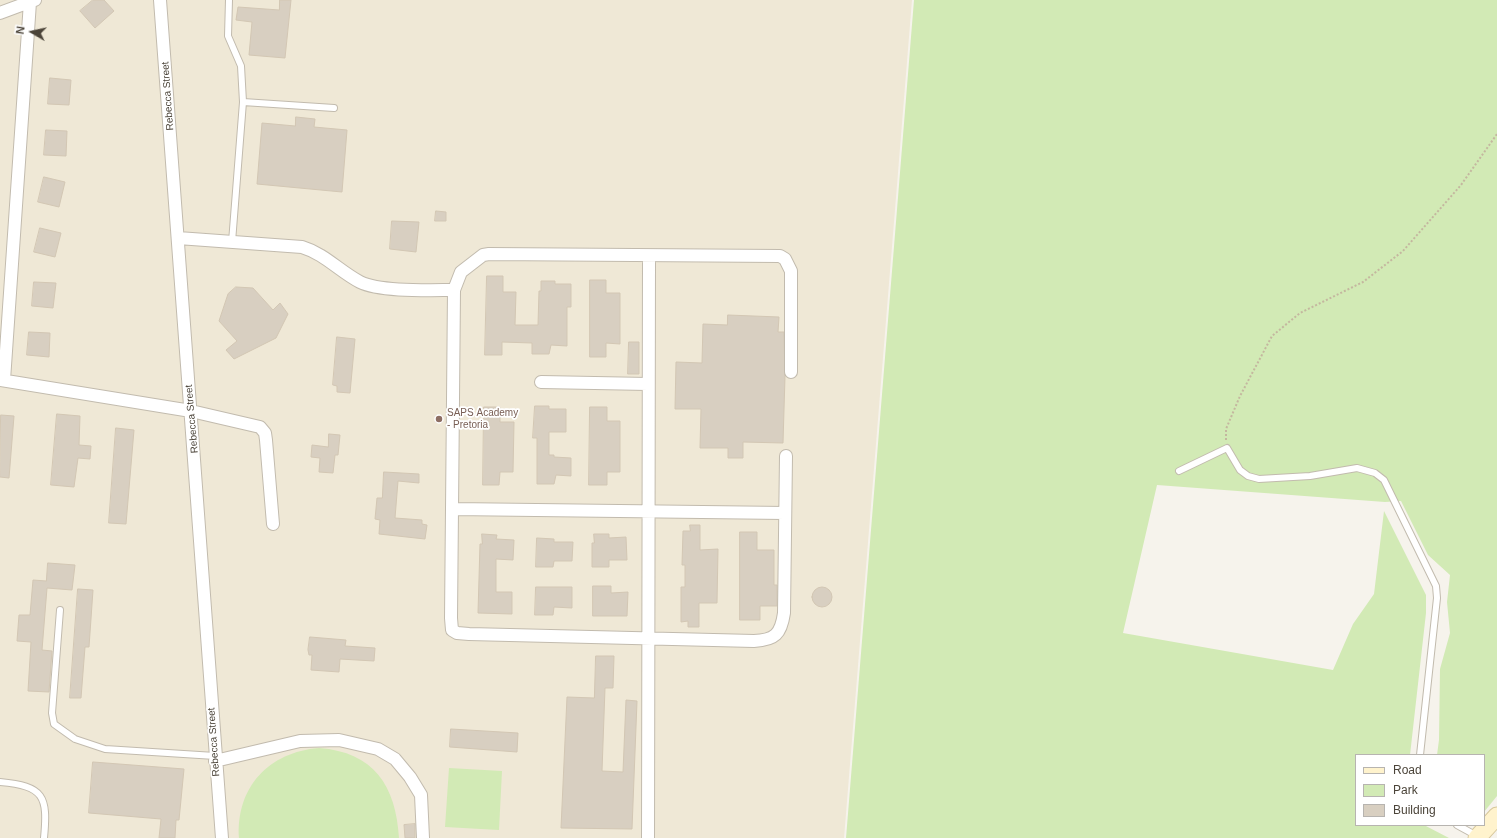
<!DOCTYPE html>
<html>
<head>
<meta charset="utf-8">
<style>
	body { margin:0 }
	#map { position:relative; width:1497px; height:838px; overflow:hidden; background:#f6f3ec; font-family:Helvetica,sans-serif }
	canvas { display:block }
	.legend { position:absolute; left:1355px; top:754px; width:130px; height:72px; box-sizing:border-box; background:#fff; border:1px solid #b7b4b0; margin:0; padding:5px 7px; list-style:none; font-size:12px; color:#4b4439 }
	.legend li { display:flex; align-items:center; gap:8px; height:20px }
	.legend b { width:20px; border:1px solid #b7b4b0 }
	.north { position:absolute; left:12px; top:12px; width:40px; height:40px; -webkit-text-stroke:3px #fff; paint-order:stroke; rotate:279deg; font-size:11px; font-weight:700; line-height:16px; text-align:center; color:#4b4439 }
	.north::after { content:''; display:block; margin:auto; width:14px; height:18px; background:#4b4439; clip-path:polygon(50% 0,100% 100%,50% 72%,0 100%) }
</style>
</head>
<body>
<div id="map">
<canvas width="1497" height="838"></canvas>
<ul class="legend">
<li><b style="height:5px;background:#fff3cd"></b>Road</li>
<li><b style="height:11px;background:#d2eab5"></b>Park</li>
<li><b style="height:11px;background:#d8cfc1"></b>Building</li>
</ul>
<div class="north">N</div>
</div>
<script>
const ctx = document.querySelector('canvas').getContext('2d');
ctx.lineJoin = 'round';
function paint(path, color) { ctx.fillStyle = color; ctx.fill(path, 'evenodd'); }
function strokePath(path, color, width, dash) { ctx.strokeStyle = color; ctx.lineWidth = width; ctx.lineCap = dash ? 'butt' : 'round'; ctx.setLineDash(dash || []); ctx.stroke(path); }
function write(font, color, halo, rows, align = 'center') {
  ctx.font = font + ' Helvetica,sans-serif'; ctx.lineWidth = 3.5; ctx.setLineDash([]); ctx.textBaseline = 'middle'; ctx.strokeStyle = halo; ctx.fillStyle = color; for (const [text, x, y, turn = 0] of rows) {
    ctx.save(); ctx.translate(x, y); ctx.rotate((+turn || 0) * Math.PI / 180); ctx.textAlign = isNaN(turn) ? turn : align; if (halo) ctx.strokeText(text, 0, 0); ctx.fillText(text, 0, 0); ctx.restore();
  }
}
paint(new Path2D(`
	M0 0H912L844 838H0Z`), '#efe8d6');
paint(new Path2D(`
	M914 0H1497V796L1484 812V755H1437L1439 740 1440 669 1450 633 1447 602 1450 575 1428 555 1401 501 1385 502 1157 485 1123 633 1333 670 1353 624 1374 594 1384 511 1426 595V613L1410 755H1356V825H1424L1449 838H846Z
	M319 748C374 752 396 786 399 838H239C236 787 269 752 319 748Z
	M449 768 502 771 499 830 445 827Z`), '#d2eab5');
const building = new Path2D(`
	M93 0H104L114 11 95 28 80 11Z
	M280 0H291L285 58 249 55 252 22 236 20 238 7 279 10Z
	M50 78 71 80 69 105 48 104Z
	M296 117 315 119 314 127 347 130 342 192 257 184 262 123 295 126Z
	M46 130 67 131 66 156 44 155Z
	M44 177 65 182 59 207 38 202Z
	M436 211 446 212V221H435Z
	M392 221 419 222 416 252 390 249Z
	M40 228 61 233 55 257 34 252Z
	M487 276H503V292H516L515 325H538L539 291H541V281H555V284H571V307H567V346L551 345 549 354H532V343L502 342V355H485Z
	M590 280H606V293H620V344L606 343V357H590Z
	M34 282 56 283 53 308 32 306Z
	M236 287 253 288 273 310 280 303 288 314 276 338 234 359 226 350 237 341 219 321 228 294Z
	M728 315 779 317 778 332H784L785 376 783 443 743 442V458H728V448H700L701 409H675L676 362 702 363 703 324 727 325Z
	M29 332 50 333 49 357 27 355Z
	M337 337 355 339 350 393 337 392V386L333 385Z
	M629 342H639V374H628Z
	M535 406H549V409H566V432H549V455H554V457L571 458V476L556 475 554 484H537V438H533Z
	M484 407H500V422H514L513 472H500L499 485H483Z
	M590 407H607V421H620V472H607V485H589Z
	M57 414 80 416 79 445 91 446 90 459 78 458 74 487 51 485Z
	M1 415 14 416 9 478 0 477Z
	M116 428 134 430 126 524 109 523Z
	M329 434 340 435 338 455H335L333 473 319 472 320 458 311 457 312 445 328 447Z
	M384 472 419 474V483L398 481 395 518 422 520V524L427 525 425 539 379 534 380 520 375 519 377 498H382Z
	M690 525H700V550L718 549 717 603H699V627H688V621L681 622V587H685V565H682L683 531H690Z
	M740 532H757V550H774V585H777V606H760V620H740Z
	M482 534 497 535 496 539 514 540 513 560 496 559V592H512V614L478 613 480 544H482Z
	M594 534H609V538L626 537 627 560H609V567H592V543H594Z
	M537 538 554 539V542H573L572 561H554L553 567H536Z
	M48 563 75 565 72 590 47 588 42 650 52 651 49 692 28 691 31 642 17 641 19 615H30L33 580 46 581Z
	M593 586H611V593L628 592 627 616H593Z
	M536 587H572V608L554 607 553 615H535Z
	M812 597a10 10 0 1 1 20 0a10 10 0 1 1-20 0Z
	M78 589 93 590 89 647H85L81 698H70Z
	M310 637 346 640 345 646 375 648 374 661 340 659 339 672 311 670 312 655H309L308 650Z
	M596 656H614L613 688H605L602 771 623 772 626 700 637 701 632 829 561 828 567 697 594 698Z
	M451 729 518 733 517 752 450 747Z
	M93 762 184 769 179 820H176L175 838H159L161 819 89 813Z
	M415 824V838H405L404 825Z`);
paint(building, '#d8cfc1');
strokePath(building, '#d3c7b4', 1);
const lane = new Path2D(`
	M229 0 228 36 241 66 243 102 232 242
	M243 102 334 108
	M1179 471 1227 448 1240 470 1248 476 1259 479 1310 476 1357 468 1375 473 1384 480 1436 586 1437 598 1420 755
	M60 610 52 713 54 724 75 739 105 749 215 756
	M0 782C44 786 48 796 44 838
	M1457 825 1477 836`);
const street = new Path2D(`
	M160 0 222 838
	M0 13 35 0
	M178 238 302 247C325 254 339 271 360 282 380 292 430 290 454 290
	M0 380 191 411 260 427 265 433 266 440 273 524
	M4 380 30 2
	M541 382 648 384
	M786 456 784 613C781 634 775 640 754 641L469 634 457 633 452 630 451 618 454 290 461 272 483 255 489 254 780 256 785 259 791 271V372
	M453 509 785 513
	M215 761 300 741 339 740 378 749 395 759 410 777 421 795 423 838
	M648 838 649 256`);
const secondary = new Path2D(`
	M1477 838 1497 816`);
strokePath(lane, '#c2bbae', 8);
strokePath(street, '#c2bbae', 14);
strokePath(secondary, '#d6c79b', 19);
strokePath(new Path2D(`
	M1226 440V429L1240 396 1272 336 1300 313 1363 282 1403 251 1461 185 1497 134`), '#c4b79f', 2, [2, 2]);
strokePath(lane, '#fff', 6);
strokePath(street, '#fff', 12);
strokePath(secondary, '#fff3cd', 17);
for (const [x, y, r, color] of [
	[439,419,4,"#8d6e63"]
]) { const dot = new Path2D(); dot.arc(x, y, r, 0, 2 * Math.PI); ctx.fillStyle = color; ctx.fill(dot); strokePath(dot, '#fff', 1.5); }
write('10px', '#4b4439', '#fff', [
	["Rebecca Street",168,96,-94],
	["Rebecca Street",192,419,-95],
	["Rebecca Street",214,742,-94]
]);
write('10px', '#785e54', '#fff', [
	["SAPS Academy",447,413],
	["- Pretoria",447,425]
], 'left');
</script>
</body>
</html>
